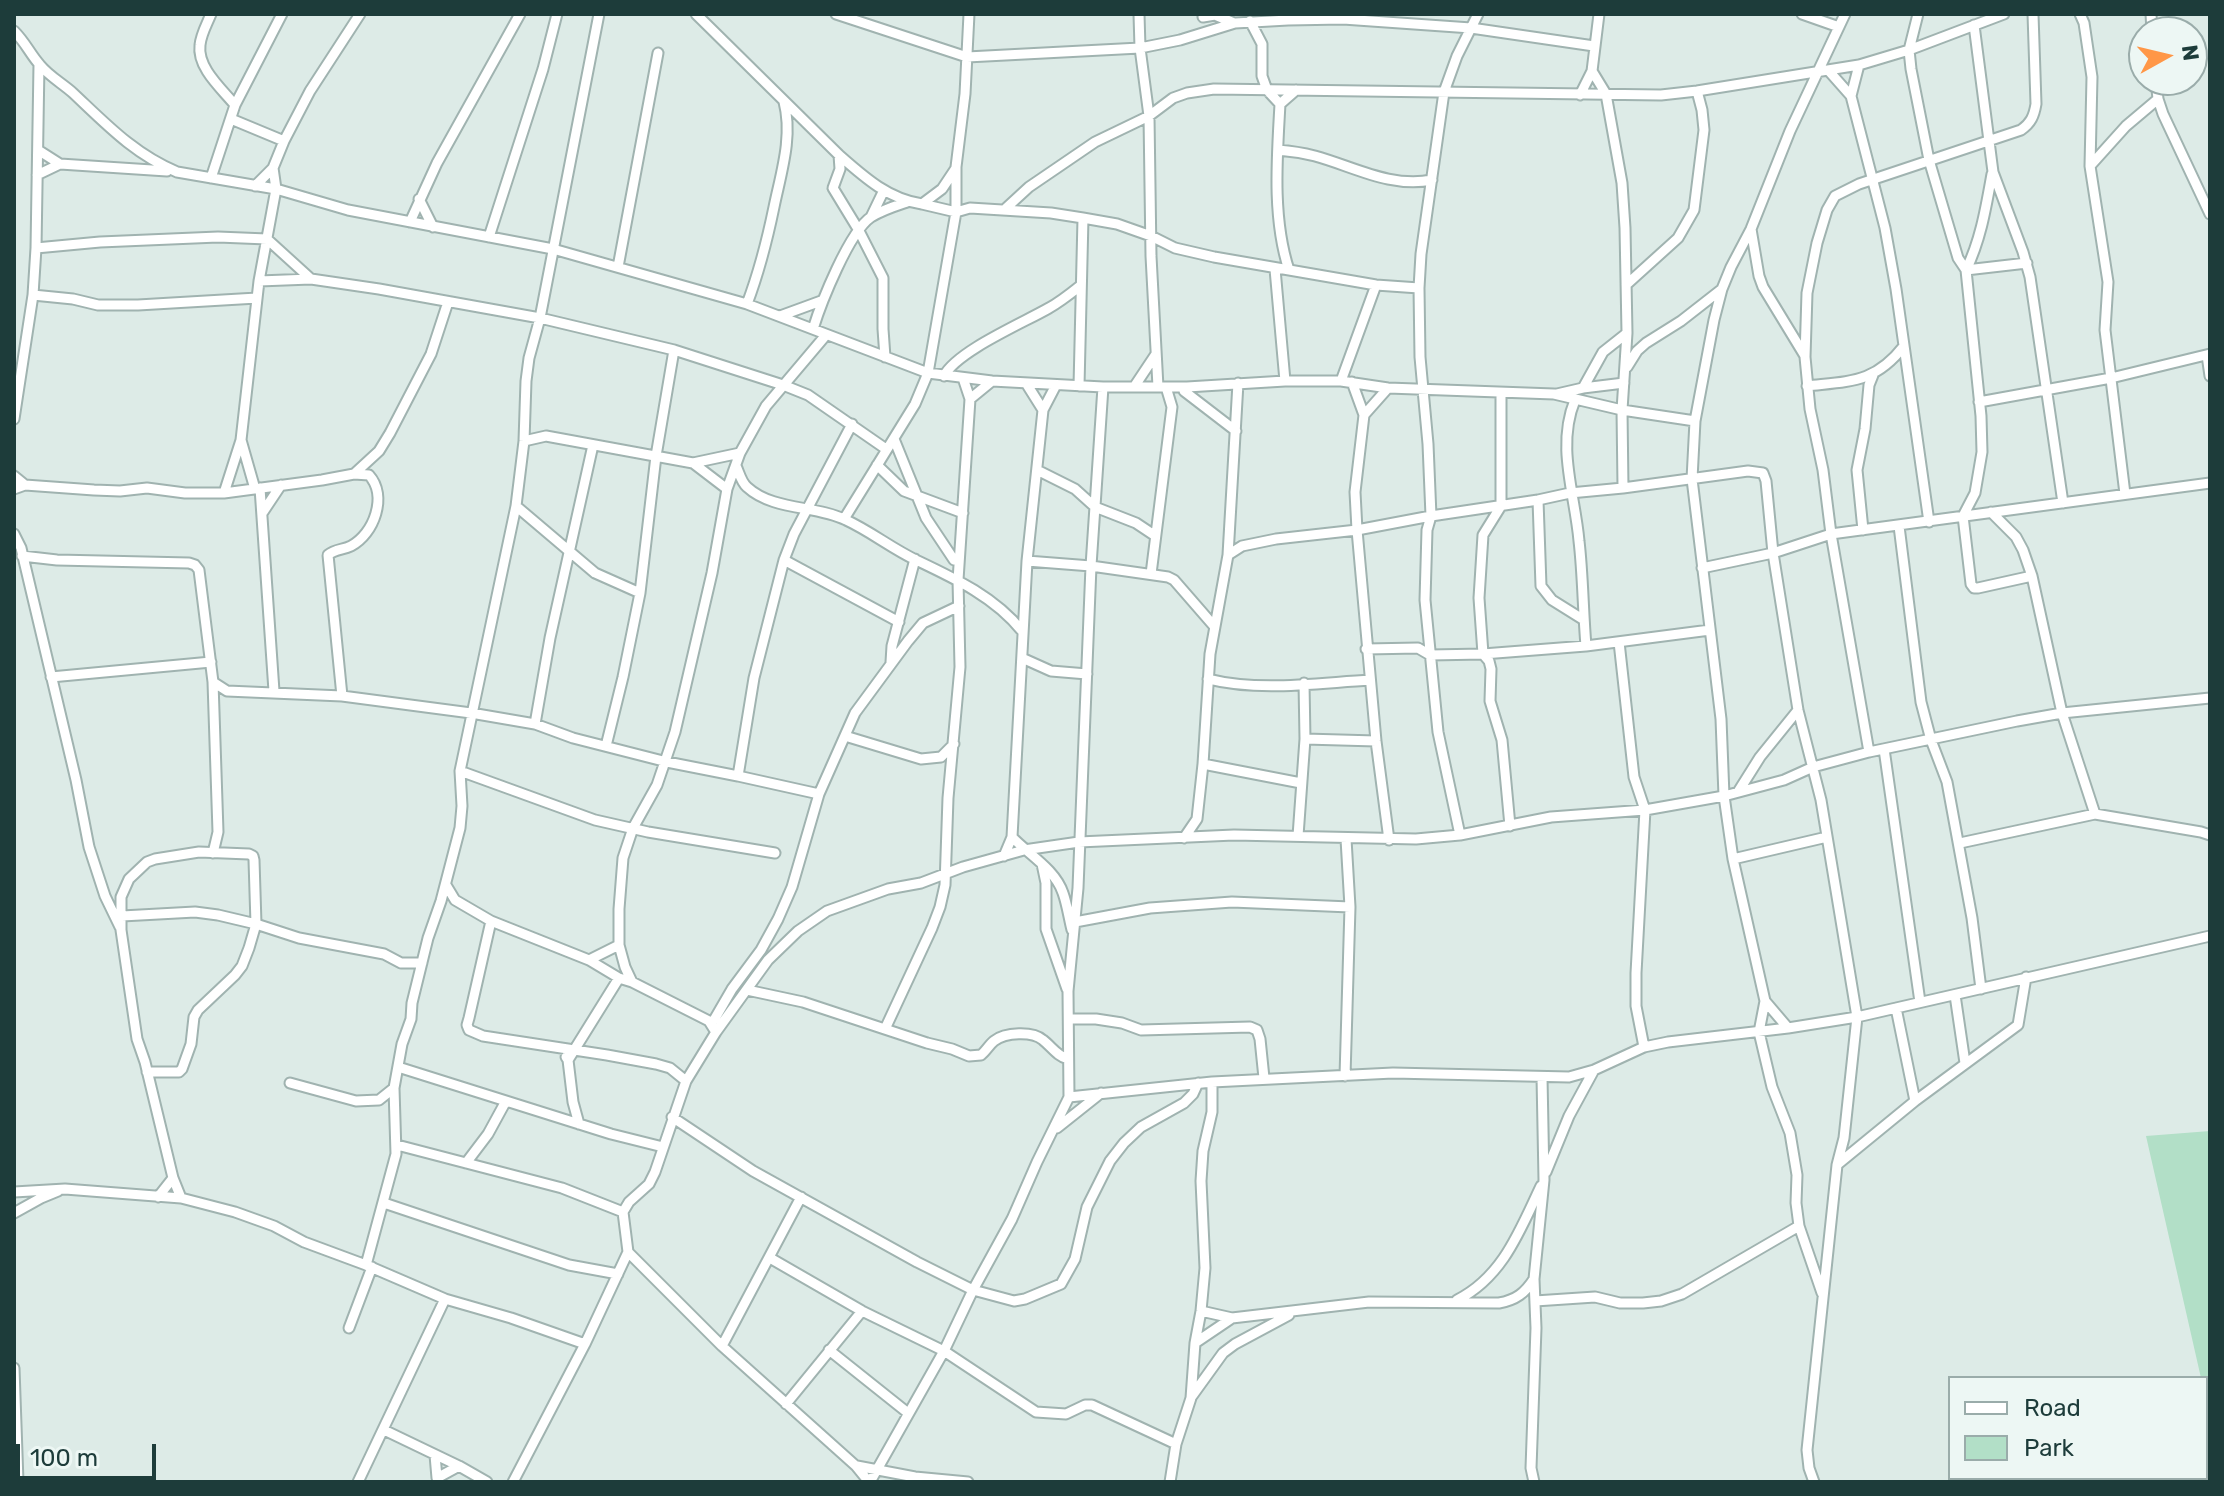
<!DOCTYPE html>
<html>
<head>
<meta charset="utf-8">
<style>
	body { margin:0 }
	#map { position:relative; width:2224px; height:1496px; overflow:hidden; background:#ddebe7; font-family:Rubik,sans-serif }
	canvas { display:block }
	.frame { position:absolute; inset:0; border:16px solid #1d3c3a; pointer-events:none }
	.legend { position:absolute; left:1948px; top:1376px; width:260px; height:104px; box-sizing:border-box; background:#edf7f4; border:2px solid #9aacaa; margin:0; padding:10px 14px; list-style:none; font-size:24px; color:#1d3c3a }
	.legend li { display:flex; align-items:center; gap:16px; height:40px }
	.legend b { width:40px; border:2px solid #9aacaa }
	.north { position:absolute; left:2128px; top:16px; width:80px; height:80px; box-sizing:border-box; background:#edf7f4; border:2px solid #9aacaa; border-radius:50%; rotate:82deg; font-size:22px; font-weight:700; line-height:32px; text-align:center; color:#1d3c3a }
	.north::after { content:''; display:block; margin:auto; width:28px; height:36px; background:#ff9747; clip-path:polygon(50% 0,100% 100%,50% 72%,0 100%) }
	.scale { position:absolute; left:16px; top:1444px; width:140px; height:36px; box-sizing:border-box; border:4px solid #1d3c3a; border-top:0; padding-left:10px; font-size:24px; line-height:28px; white-space:nowrap; color:#1d3c3a; -webkit-text-stroke:6px #edf7f4; paint-order:stroke }
</style>
</head>
<body>
<div id="map">
<canvas width="2224" height="1496"></canvas>
<div class="frame"></div>
<ul class="legend">
<li><b style="height:10px;background:#fff"></b>Road</li>
<li><b style="height:22px;background:#b2dfc7"></b>Park</li>
</ul>
<div class="north">N</div>
<div class="scale">100 m</div>
</div>
<script>
const ctx = document.querySelector('canvas').getContext('2d');
ctx.lineJoin = 'round';
function paint(path, color) { ctx.fillStyle = color; ctx.fill(path, 'evenodd'); }
function strokePath(path, color, width, dash) { ctx.strokeStyle = color; ctx.lineWidth = width; ctx.lineCap = dash ? 'butt' : 'round'; ctx.setLineDash(dash || []); ctx.stroke(path); }
paint(new Path2D(`
	M2210 1131V1419L2206 1401V1378H2201L2146 1136Z`), '#b2dfc7');
const street = new Path2D(`
	M211 14C207 24 201 34 200 45 197 68 222 89 235 105
	M696 14 839 155C864 177 888 199 922 204L942 189 956 168
	M836 14 967 57 1140 48 1180 40 1235 23 1288 20 1343 19 1471 28 1594 46
	M1139 14 1140 48 1149 116 1151 256 1158 387
	M1802 14 1839 27
	M1918 14 1909 50 1911 69 1929 160 1958 258 1966 270 1981 416 1982 452 1975 493 1963 516 1971 584 1974 588H1978L2032 576
	M2080 14 2084 23 2092 77 2090 166 2108 282 2105 330 2125 494
	M2151 14 2152 32
	M1203 17 1215 15 1234 23
	M1250 21 1262 44V76L1267 90 1280 104
	M1974 25 1993 172 2023 252 2030 277 2063 503
	M14 31C26 43 30 54 40 65 49 76 63 84 73 93 106 124 134 154 177 172L276 189 348 210 553 249 747 304 928 373 992 381 1103 387H1187L1285 381H1341L1388 388 1554 394 1622 410 1695 421
	M1828 70 1851 96 1885 228 1896 289 1929 522
	M1592 71 1606 94 1622 183 1625 228 1627 333 1622 410 1623 488
	M2156 80 2158 99 2163 114 2210 214
	M1580 95 1592 71 1599 14
	M1851 96 1859 65
	M231 119 284 141
	M38 150 60 164
	M1278 150C1290 151 1303 153 1315 156 1355 167 1390 188 1432 180
	M839 155 840 169 833 188 858 229 883 278V329L885 357
	M2090 166 2126 126 2158 99
	M37 175 60 164 167 171
	M211 178 235 105 282 14
	M255 186 273 168 284 141 310 91 360 14
	M419 199 433 227
	M922 204 956 212 970 208 1051 213 1083 218 1117 224 1151 236 1175 248 1214 257 1376 285 1419 288
	M1004 210 1029 187 1095 142 1149 116 1173 98 1187 93 1214 89 1661 95 1697 91 1859 65 1909 50 2004 14
	M871 217 884 190
	M410 222 437 163 520 14
	M1751 229 1759 276 1763 287 1805 356
	M489 237 543 69 557 14
	M36 248 100 242 218 237 267 239 311 279
	M618 267 658 53
	M1275 269 1285 381
	M1289 270C1272 218 1277 158 1280 104L1296 90
	M1966 270C1981 239 1986 207 1992 174
	M1966 270 2027 263
	M259 281 311 279 379 289 540 318 674 350 783 385 808 395 886 449
	M1626 285 1678 238 1694 210 1704 130 1702 110 1697 91
	M33 295 73 299 98 305H138L257 298
	M747 304C759 272 767 241 774 207 781 173 793 137 784 102
	M780 316 821 301
	M813 329C821 303 849 232 871 217 882 210 895 206 907 202
	M2207 355 2210 376
	M1627 367 1637 351 1646 343 1681 321 1722 289
	M944 376C957 351 1023 323 1049 308 1060 302 1070 294 1080 286
	M1341 381 1376 285
	M1352 382 1364 415 1355 492 1357 530 1376 741 1389 840
	M1026 383 1043 410
	M1079 386 1083 218
	M1807 386C1851 381 1875 383 1904 346
	M1134 387 1156 354
	M1583 388 1603 352 1627 333
	M1184 391 1236 431
	M1501 393V506L1483 535 1479 598 1483 654 1489 661 1491 669 1490 701 1502 740 1510 826
	M1557 394 1583 388 1624 383
	M970 399 992 381
	M1575 400C1556 446 1575 494 1579 541 1583 575 1583 611 1586 646
	M1979 402 2111 378 2210 354
	M1364 415 1388 388
	M14 419 33 295 36 248 39 64
	M894 439 926 518 954 560
	M241 440 255 489
	M524 441 546 436 693 463 740 453
	M693 463 727 489
	M877 465 904 491 963 513
	M736 466C739 472 741 482 747 487 773 511 816 505 846 520 870 531 891 548 916 560 954 578 995 597 1022 631
	M1037 470 1075 489 1095 507 1136 523 1154 535
	M354 474 379 451 390 433 431 354 448 302
	M14 476 25 485
	M260 488 274 691
	M14 489 25 485 94 490 120 491 147 488 185 493H224L322 480 354 474 369 475C388 496 374 534 351 546 343 550 335 549 328 555L342 696
	M224 493 241 440 259 281 276 189 273 168
	M1538 500 1541 586 1552 600 1584 620
	M516 506 595 573 640 593
	M263 512 281 485
	M1991 512 2016 537 2023 550 2032 576 2062 713 2095 814
	M844 519 915 404 928 373 956 212V167L965 94 969 14
	M1899 526 1921 702 1931 740 1947 782 1972 918 1981 989
	M1863 530 1857 470 1865 429 1869 385 1873 375
	M14 534 21 548 76 780 89 847 105 896 120 927
	M1228 555 1242 546 1276 539 1357 530 1431 516 1538 500 1570 493 1623 488 1748 471 1763 473 1766 481 1773 553 1798 710 1821 800 1857 1017 1844 1138 1837 1165 1807 1450 1809 1468 1814 1482
	M22 556 57 560 189 563 195 565 199 570 213 682 218 832 213 853
	M784 560 899 622
	M1027 561 1091 566 1168 577 1174 580 1214 626
	M1702 568 1773 553 1831 534 2210 483
	M1151 574 1172 407 1166 387
	M1619 642 1634 777 1645 810 1636 973V1006L1644 1047
	M1366 649 1418 648 1430 655 1483 654 1586 646 1710 630
	M1022 658 1051 671 1087 674
	M891 662 892 646 915 559
	M51 677 211 662
	M1208 679C1260 692 1317 683 1370 680
	M213 682 227 691 342 696 471 713 535 724 573 738 667 762 738 776 754 678 784 560 794 534 852 424
	M535 724 550 638 593 445
	M845 736 921 759 941 757 954 744
	M1305 739 1376 741
	M606 746 623 677 640 593 656 456 674 350
	M1884 749 1920 1002
	M1869 752 1831 534 1823 470 1810 409 1805 357 1807 293 1817 243 1827 210 1835 196 1859 184 2021 130C2031 123 2034 116 2036 104L2033 14
	M1203 764 1301 783
	M460 771 595 820 648 832 775 853
	M738 776 819 794
	M1738 792 1760 757 1798 710
	M1460 835 1438 732 1425 600 1427 530 1431 516 1428 444 1420 357 1419 288 1421 254 1444 92 1457 56 1478 14
	M1298 836 1305 739 1304 683
	M1012 837C1028 854 1055 869 1063 893 1067 904 1069 918 1072 930
	M1184 838 1197 819 1203 764 1210 654 1228 555 1238 383
	M1960 843 2095 814 2201 832 2210 835
	M1004 856 1012 837 1027 561 1043 410 1056 385
	M1733 859 1827 837
	M1042 864 1046 883V929L1067 989
	M446 885 455 900 491 921 589 960 619 978 632 982 709 1021 714 1029
	M122 916 195 912 218 915 256 924 299 938 384 954 401 963H422
	M491 921 469 1018 467 1025 469 1030 483 1036 607 1055 656 1064 670 1068 686 1081
	M1075 922 1150 908 1232 902 1350 907
	M589 960 619 945
	M632 982 625 967 619 945V909L623 858 633 828 657 785 675 732 712 573 727 489 740 453 766 406 826 335
	M747 990 803 1002 927 1043 952 1049 969 1056 981 1055C986 1051 989 1045 994 1041 1005 1032 1033 1031 1043 1040 1052 1047 1057 1056 1068 1059
	M1955 995 1965 1063
	M1765 1001 1788 1028
	M1896 1008 1915 1101
	M1069 1019H1096L1122 1023 1141 1030 1250 1027 1257 1030 1260 1039 1264 1078
	M714 1020 732 989 761 950 778 919 792 887 819 794 855 713 908 641 923 623 959 606
	M885 1029 932 928 940 907 945 885 948 798 960 667 958 580 970 399 963 378
	M566 1057 568 1060 573 1102 579 1124
	M568 1060 619 978
	M398 1067 611 1134 663 1147
	M147 1072H179L182 1069 191 1044 194 1017 198 1010 235 975 242 966 249 948 256 924 254 860 253 856 249 854 199 852 155 859 147 862 129 879 121 897V930L137 1039 145 1062 173 1178 181 1198
	M1345 1076 1350 907 1346 839
	M290 1083 356 1101 379 1100 394 1088
	M1069 1097 1212 1082 1393 1073 1569 1077 1594 1070 1644 1047 1668 1042 1788 1028 1857 1017 2210 936
	M672 1117 753 1171 917 1262 973 1290 1014 1301 1025 1299 1061 1284 1075 1259 1087 1207 1110 1161 1124 1143 1141 1127 1184 1103 1193 1094 1198 1083
	M1057 1128 1101 1093
	M397 1145 562 1188 623 1212
	M466 1163 488 1134 506 1101
	M1838 1164 1915 1101 2018 1025 2026 977
	M1546 1172 1569 1116 1594 1070
	M14 1192 65 1189 181 1198 235 1212 274 1226 304 1242 366 1265 445 1299 511 1318 585 1344 628 1252
	M158 1197 173 1178
	M384 1203 569 1265 618 1274
	M14 1213 41 1198 58 1191
	M770 1258 862 1311 944 1351 1036 1412 1066 1414 1085 1405H1092L1176 1444
	M366 1265 396 1154 394 1088 402 1044 411 1019 412 1003 428 938 441 901 460 828 462 806 460 771 516 506 524 441 526 381 529 358 540 318 599 14
	M1822 1293 1799 1226 1796 1203 1797 1175 1790 1133 1772 1087 1759 1032 1765 1001 1733 859 1724 796 1721 719 1692 479 1695 421 1714 320 1722 289 1731 267 1751 229 1790 131 1845 14
	M1457 1300C1503 1277 1520 1230 1541 1186
	M1535 1301 1595 1297 1620 1303H1643L1661 1301 1682 1294 1799 1226
	M1201 1311 1232 1318 1369 1302 1499 1303C1516 1300 1525 1293 1534 1279
	M349 1328 372 1267
	M1195 1343 1232 1318
	M722 1346 801 1197
	M829 1350 908 1413
	M14 1368 18 1482
	M1192 1396 1223 1353 1235 1344 1289 1315
	M786 1404 862 1311
	M384 1430 459 1466 487 1482
	M435 1455 437 1478 459 1466
	M857 1466 915 1477 968 1482
	M358 1482 445 1299
	M513 1482 585 1344
	M869 1482 856 1466 722 1346 628 1252 623 1212 629 1202 649 1184 655 1172 686 1081 716 1032 768 960 798 931 827 911 888 889 921 883 963 867 1024 850 1079 842 1234 835 1416 839 1460 835 1551 817 1645 810 1724 796 1784 780 1813 767 1869 752 2017 721 2062 713 2210 698
	M870 1482 944 1351 973 1290 1012 1219 1037 1162 1069 1097 1068 991 1078 888 1091 566 1103 387
	M1170 1482 1176 1444 1191 1398 1195 1343 1201 1311 1205 1268 1201 1181 1203 1151 1212 1112V1082
	M1534 1482 1531 1468 1536 1328 1534 1279 1544 1180 1542 1077`);
strokePath(street, '#a0b3b0', 13);
strokePath(street, '#fff', 9);
</script>
</body>
</html>
